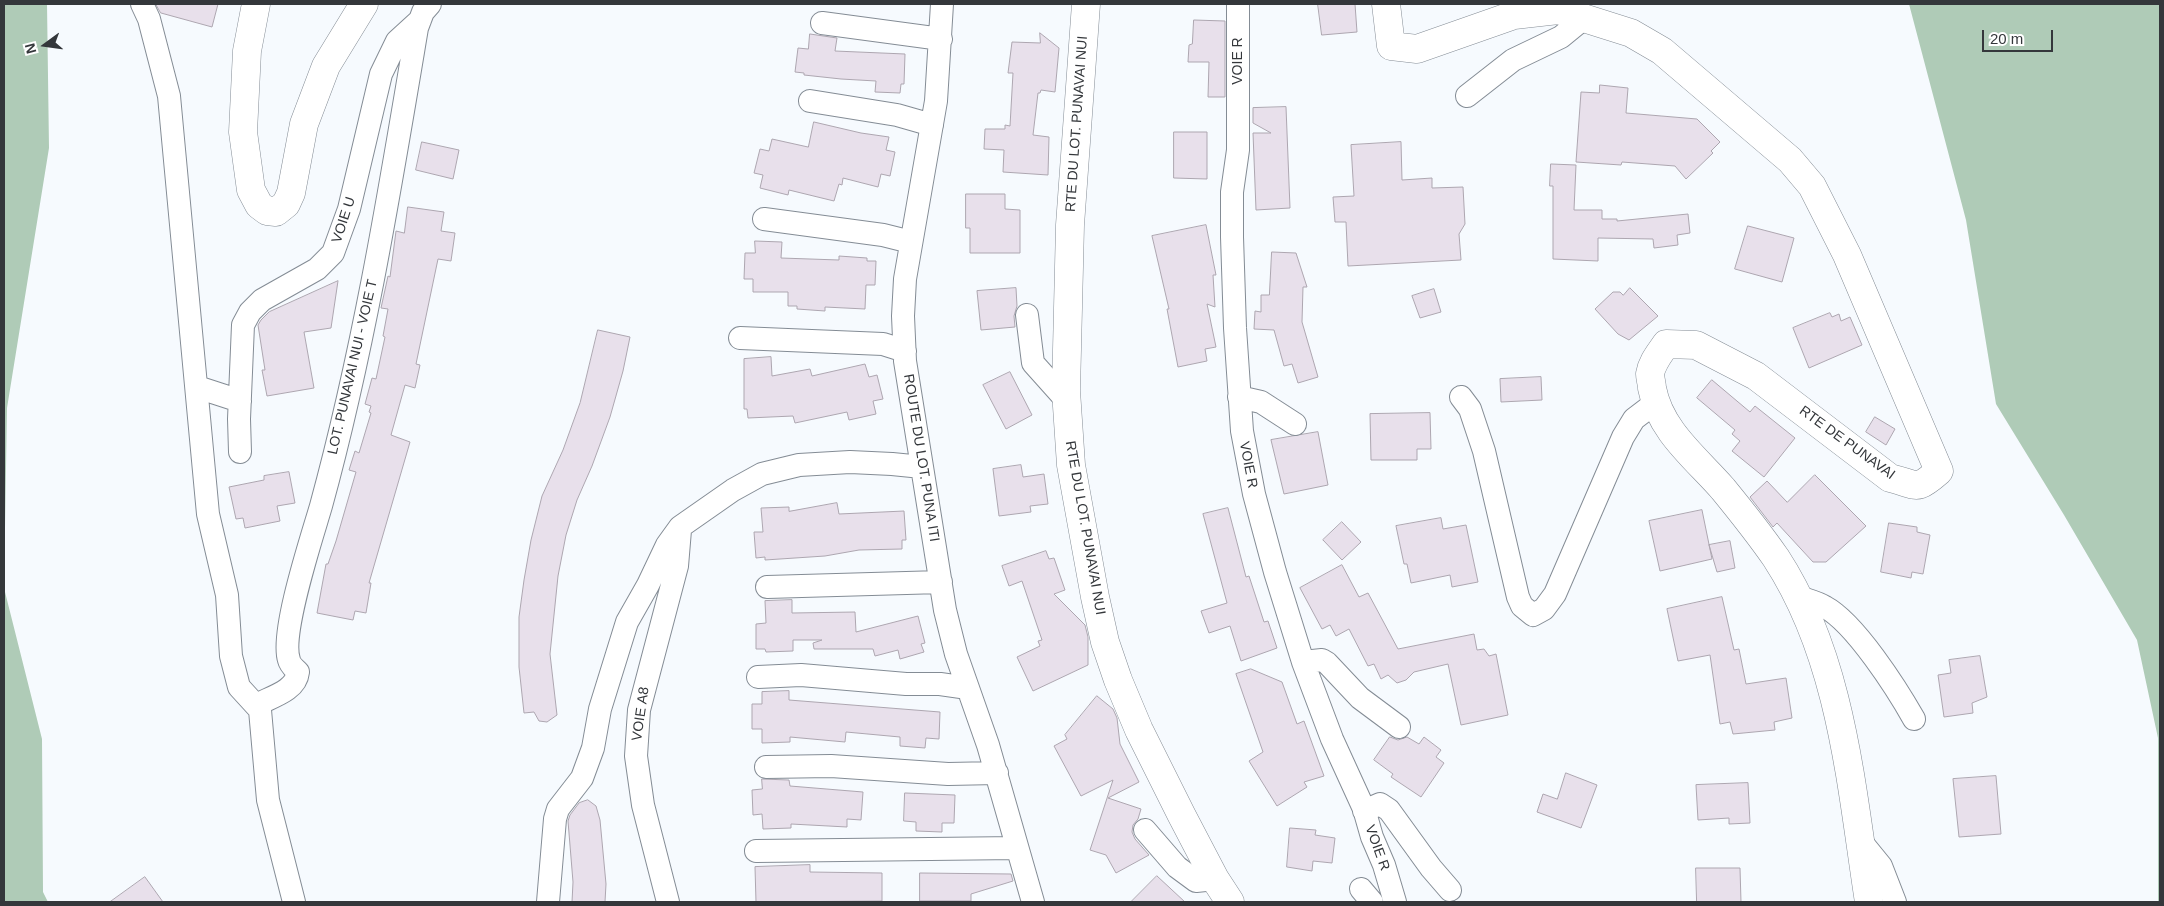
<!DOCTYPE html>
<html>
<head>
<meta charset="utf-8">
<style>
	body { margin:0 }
	#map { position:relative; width:2164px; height:906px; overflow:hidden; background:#f6fafe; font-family:Helvetica,sans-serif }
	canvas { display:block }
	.frame { position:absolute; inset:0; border:5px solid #34373b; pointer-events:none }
	.north { position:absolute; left:20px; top:20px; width:50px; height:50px; -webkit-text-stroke:4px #fff; paint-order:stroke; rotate:256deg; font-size:14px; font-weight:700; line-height:20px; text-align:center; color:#34373b }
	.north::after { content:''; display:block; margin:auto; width:18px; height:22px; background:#34373b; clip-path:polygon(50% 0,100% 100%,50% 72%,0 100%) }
	.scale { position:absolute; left:1982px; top:30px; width:71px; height:22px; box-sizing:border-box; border:2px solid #34373b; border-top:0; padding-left:6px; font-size:15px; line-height:18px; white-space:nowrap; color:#34373b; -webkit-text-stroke:4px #fff; paint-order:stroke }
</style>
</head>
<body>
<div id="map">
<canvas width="2164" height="906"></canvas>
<div class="frame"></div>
<div class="north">N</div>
<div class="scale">20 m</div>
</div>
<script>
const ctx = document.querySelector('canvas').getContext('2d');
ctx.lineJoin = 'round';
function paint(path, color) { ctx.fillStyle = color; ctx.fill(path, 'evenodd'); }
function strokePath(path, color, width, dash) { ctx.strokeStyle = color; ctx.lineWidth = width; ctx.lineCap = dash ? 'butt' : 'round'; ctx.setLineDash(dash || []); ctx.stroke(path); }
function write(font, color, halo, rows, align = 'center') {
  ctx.font = font + ' Helvetica,sans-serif'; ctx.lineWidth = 5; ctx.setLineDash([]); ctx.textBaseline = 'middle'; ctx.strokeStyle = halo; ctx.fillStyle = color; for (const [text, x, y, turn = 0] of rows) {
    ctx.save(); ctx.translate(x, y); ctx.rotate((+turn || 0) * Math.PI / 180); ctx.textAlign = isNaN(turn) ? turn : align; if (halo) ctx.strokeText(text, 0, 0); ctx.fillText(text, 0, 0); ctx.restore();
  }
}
paint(new Path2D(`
	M4 4H47L49 148 7 408 4 588 42 739 43 892 48 902H4Z
	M1909 4H2160V902H2158V738L2137 640 2064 515 1996 404 1966 220Z`), '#afcbb7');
const building = new Path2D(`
	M156 4H218L212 27 161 13Z
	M1318 4H1355L1357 32 1322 35Z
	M1194 20 1225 21V97H1208L1209 62H1188L1189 45 1192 44Z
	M1040 33 1059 48 1055 92 1041 90 1040 93H1038L1033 135 1049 137 1048 175 1003 172 1004 150 984 149 985 129H1005V125L1010 126 1013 73H1008L1012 42 1040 43Z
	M810 34 837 38 835 51 905 54 904 84H901L900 93 875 92 876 81 841 79 804 75V73L795 72 798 48 808 49Z
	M1600 85 1628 88 1626 113 1697 119 1720 142 1711 151 1713 153 1686 179 1675 166 1622 162 1621 165 1576 162 1581 92 1599 93Z
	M1286 107 1290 208 1256 210 1253 133H1271L1253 123V108Z
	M814 122 861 133 889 137 886 150 895 152 890 176 881 174 878 187 843 178 842 185 839 184 834 201 789 190 788 195 760 188 763 175 754 173 760 149 769 151 772 139 808 147Z
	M1174 132H1207V179L1174 178Z
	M422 142 459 150 453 179 416 170Z
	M1401 142 1402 180 1432 178V188L1463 187 1465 224 1459 234 1461 260 1348 266 1346 222H1335L1333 197 1354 196 1351 145Z
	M1551 164 1576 165 1574 210H1602V219H1617V221L1688 214 1690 233 1677 235 1678 245 1654 248 1653 239 1598 238V261L1553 259V186H1550Z
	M966 194H1005V209L1020 210V253H970V228H966Z
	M408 207 444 212 441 231 455 233 451 261 438 259 416 364 420 365 415 388 405 385 391 435 410 442 369 583H371L366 613 355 611 353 620 317 613 326 564H328L336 541 356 472 349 470 355 451 359 453 371 413 369 412 371 406 365 404 372 378 376 379 385 337 383 336 388 309 381 308 388 276 390 277 396 231 404 233Z
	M1206 225 1216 275H1213L1215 307 1207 304 1216 347 1205 349 1207 361 1178 367 1167 309H1169L1152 236Z
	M1748 226 1794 238 1782 282 1735 269Z
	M755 241 782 242 781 258 839 260V256L867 258V261H876L875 285H866L865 309 825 307V311L797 309V306H788V292H753V279H744L745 253H755Z
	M1272 252 1296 253 1307 287H1303L1302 322 1318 377 1298 383 1292 364 1284 366 1274 330 1254 329 1255 311 1261 312V295H1269Z
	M338 281 331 328 304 332 314 388 267 396 262 370H265L258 325 261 320 269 312Z
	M1016 288 1017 306 1014 316 1015 327 981 330 977 291Z
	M1630 288 1658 316 1629 340 1618 334 1595 309 1613 292H1620L1623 295Z
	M1434 289 1441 312 1420 318 1412 296Z
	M1830 313 1832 317 1839 314 1841 321 1850 317 1862 345 1809 368 1793 328Z
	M598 330 630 337 623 371 610 417 592 466 577 500 566 535 558 576 550 654 557 715 547 722 539 721 534 712 524 713 519 667V617L524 580 531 540 542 496 563 450 580 403Z
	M771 357 772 376 810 369 812 376 865 364 869 377 877 375 883 399 873 401 876 414 849 420 847 412 795 423 793 416 748 418 747 409H744V359Z
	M1010 372 1032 415 1006 429 983 385Z
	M1541 377 1542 400 1501 402 1500 379Z
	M1712 380 1750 412 1755 406 1795 438 1764 477 1732 451 1740 441 1732 434 1735 430 1697 398Z
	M1430 413 1431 449H1417V460H1371L1370 414Z
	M1875 417 1895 429 1886 445 1866 432Z
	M1318 432 1328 485 1284 494 1271 440Z
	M1021 465 1023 477 1044 474 1048 504 1030 506 1031 512 999 516 993 469Z
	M289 472 295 503 277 506 280 521 245 528 243 518 236 519 229 487 264 480V476Z
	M1815 475 1866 526 1826 562H1813L1777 523 1773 527 1750 497 1767 481 1787 502Z
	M837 503 839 514 904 511 906 540H902V549L859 550 825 556 765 560V557L756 558 754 532H763L761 508 789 507V511Z
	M1228 508 1246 577 1249 576 1264 622 1268 621 1277 648 1241 661 1230 626 1209 633 1201 611 1227 603 1203 514Z
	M1702 510 1712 559 1660 571 1649 521Z
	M1441 518 1443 529 1466 525 1478 582 1452 587 1450 575 1411 583 1407 564H1404L1396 526Z
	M1342 522 1361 542 1342 560 1323 540Z
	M1889 523 1917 527V532L1930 535 1923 574 1912 572 1911 578 1881 572Z
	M1730 541 1735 568 1717 572 1709 545Z
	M1046 551 1049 559 1054 558 1065 590 1054 594 1085 625 1088 637V665L1033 691 1017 657 1040 646 1038 641 1042 640 1022 581 1009 586 1002 566Z
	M1342 565 1359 597 1368 593 1398 649 1474 634 1477 650 1484 649 1489 656 1496 654 1508 715 1461 725 1448 664 1414 672 1406 680 1397 683 1388 675 1381 679 1374 664 1368 666 1349 629 1336 636 1330 625 1322 629 1300 588Z
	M1722 597 1734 650 1739 649 1746 684 1786 678 1792 718 1774 722 1775 730 1733 734 1730 722 1720 724 1710 655 1678 661 1667 609Z
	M792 600V613L855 612 856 632 918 616 925 643 921 644 924 652 900 659 898 650 875 656 873 649H814L813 643 822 640H793V651L766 652 765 649H756V624L766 623 765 601Z
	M1980 656 1987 697 1972 703 1973 713 1944 717 1938 675 1951 673 1949 660Z
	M1251 669 1282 682 1297 724 1304 721 1324 776 1304 782 1307 787 1277 806 1249 761 1263 752 1236 674Z
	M789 691V700L940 712 939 739 926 738 925 748 900 746V737L846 732 845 742 790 737V742L762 743V729H752V704H762V692Z
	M1097 696 1113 709 1117 718 1120 744 1139 782 1108 798 1141 809 1138 819 1133 825 1132 832 1135 839 1149 855 1116 873 1106 855 1090 850 1113 780 1081 796 1054 746 1067 739 1065 735Z
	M1390 737 1398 740 1407 737 1419 744 1424 737 1441 750 1436 757 1444 763 1421 797 1391 777 1393 774 1374 760Z
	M1566 773 1597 785 1581 828 1537 812 1543 794 1557 799Z
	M1996 776 2001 834 1959 837 1953 779Z
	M762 779 789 780 790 786 863 792 861 820 847 819V827L791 824V828L763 829 762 814 753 815 752 790 762 789Z
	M1748 783 1750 823 1729 824V818L1698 820 1696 785Z
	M905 793 955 795 954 823H942V832L916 831V822L904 821Z
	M588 800 596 806 600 820 606 884 605 902H572L573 882 568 821 570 815 579 803Z
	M1290 828 1316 830 1315 835 1335 838 1332 863 1313 861 1312 871 1287 867Z
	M810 865V872L882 873V901L756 902 755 867Z
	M1696 868H1740L1741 902H1697Z
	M920 873 1011 874 1013 881 971 894V901H920Z
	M1157 876 1185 902H1131Z
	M145 877 163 902H110Z`);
paint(building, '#e8e0eb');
strokePath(building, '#ada6b0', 1);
const minor = new Path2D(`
	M142 4 149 19 169 96 208 514 227 595 231 656 239 687 260 710 268 800 294 902
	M942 4 936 101 905 279 903 316 905 361 945 610 956 654 988 745 1033 902
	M1238 4V150L1232 192V237L1235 328 1242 431 1254 494 1275 572 1303 662 1332 739 1364 809 1372 837 1384 865 1395 902
	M822 23 941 39
	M1467 96 1513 60 1561 37 1583 19
	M810 101 897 115 932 125
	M764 219 883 235 911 242
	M1027 315 1033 363 1067 401
	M740 338 883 344 905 351
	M197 387 240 401
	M1239 397 1261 402 1295 424
	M1461 397 1470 409 1484 451 1518 597 1522 606 1533 615 1544 609 1555 594 1623 437 1634 419 1655 403
	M240 452 239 419 243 325 250 312 262 300 317 269 333 253 349 209 381 74 397 41 420 20
	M767 587 941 582
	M1799 597C1807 600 1817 602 1825 607 1855 623 1897 689 1914 719
	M1303 662 1322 660 1327 663 1360 698 1399 727
	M758 677 801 675 906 684H940L968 688
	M256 705C271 697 296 691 298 672 295 669 290 665 289 660 280 633 312 537 321 506 364 349 390 189 417 28L423 12 430 4
	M766 767 831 766 948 774 997 773
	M1364 811 1380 804 1389 810 1431 868 1450 890
	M1145 830 1177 867 1196 881 1215 879
	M1859 839 1881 866 1895 902
	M756 851 1017 848
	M1361 889 1372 902
	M548 902 555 819 558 809 582 778 593 748 600 709 627 622 648 585 667 545 680 527 733 490 762 474 799 465 850 462 892 464 922 467
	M668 902 643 805 636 756 639 710 677 566 680 530`);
const secondary = new Path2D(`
	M256 4 247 51 243 132 251 190 259 205 267 211 276 212 286 204 291 193 304 124 326 66 364 4
	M1086 4 1070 225 1066 391 1071 465 1095 597 1105 642 1118 680 1139 730 1181 814 1215 879 1230 902
	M1386 4 1391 46 1417 49 1514 15 1558 10 1631 33 1662 51 1790 160 1812 186 1847 255 1939 471C1915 492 1919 485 1890 478L1756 376 1696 345 1666 344C1660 353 1652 362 1650 374 1650 378 1652 384 1652 388 1660 431 1696 458 1723 489 1741 511 1760 535 1776 558 1842 659 1851 786 1869 902`);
strokePath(minor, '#848c95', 24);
strokePath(secondary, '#848c95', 29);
strokePath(minor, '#fff', 22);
strokePath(secondary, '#fff', 28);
write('14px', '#34373b', '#fff', [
	["VOIE R",1238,61,-90],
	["RTE DU LOT. PUNAVAI NUI",1077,124,-86],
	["VOIE U",344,220,-72],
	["LOT. PUNAVAI NUI - VOIE T",353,367,-77],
	["RTE DE PUNAVAI",1847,443,36],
	["ROUTE DU LOT. PUNA ITI",921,458,81],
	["VOIE R",1248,465,79],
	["RTE DU LOT. PUNAVAI NUI",1085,528,80],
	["VOIE A8",641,714,-82],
	["VOIE R",1377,848,70]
]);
</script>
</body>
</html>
